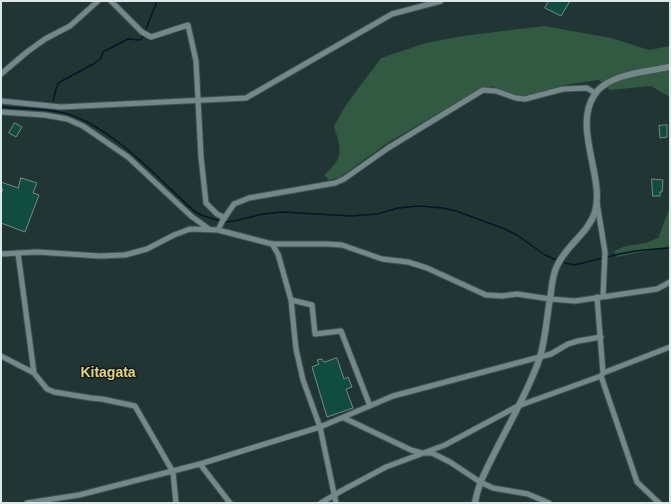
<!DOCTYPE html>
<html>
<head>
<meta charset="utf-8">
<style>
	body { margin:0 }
	#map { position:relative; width:671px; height:504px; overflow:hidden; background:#223535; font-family:Helvetica,sans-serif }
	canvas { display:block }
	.frame { position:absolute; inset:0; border:2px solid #dde8e8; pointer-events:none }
</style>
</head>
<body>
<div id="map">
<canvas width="671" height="504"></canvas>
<div class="frame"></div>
</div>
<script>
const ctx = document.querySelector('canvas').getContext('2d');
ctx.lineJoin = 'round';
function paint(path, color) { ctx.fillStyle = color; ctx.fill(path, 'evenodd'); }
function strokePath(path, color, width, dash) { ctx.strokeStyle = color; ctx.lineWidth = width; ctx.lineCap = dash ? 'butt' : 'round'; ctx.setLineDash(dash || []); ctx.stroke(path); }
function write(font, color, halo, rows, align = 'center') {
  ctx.font = font + ' Helvetica,sans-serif'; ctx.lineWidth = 3; ctx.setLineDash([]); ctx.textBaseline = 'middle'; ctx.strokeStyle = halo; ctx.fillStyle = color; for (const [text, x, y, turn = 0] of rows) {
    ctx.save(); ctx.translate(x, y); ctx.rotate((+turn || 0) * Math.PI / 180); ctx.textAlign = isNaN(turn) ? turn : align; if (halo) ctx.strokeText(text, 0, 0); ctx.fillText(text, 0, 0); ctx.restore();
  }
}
paint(new Path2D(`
	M544 26 611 38 649 50 670 46V96H668L651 86 610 90 599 80 564 85 521 97 492 86 475 92 389 142 340 177 329 180 324 175C345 157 341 150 334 126L346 105 381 58 426 43 463 36Z
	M670 207V246L617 257 614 251 626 246 646 243 658 238Z`), '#325941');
strokePath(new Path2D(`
	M146 29 157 1
	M53 101 56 89 58 83 95 63 101 58 103 52 128 39 140 40 143 37
	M1 107C22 109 49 108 68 114 113 128 159 179 194 211L201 215 220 221
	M224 222 235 221 263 214 282 212 351 216 377 214 398 208 419 206 443 208 456 211 505 229 517 235 545 255 559 261
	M607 257C628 251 648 249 670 248
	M562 262 574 265 603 258`), '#001928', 1.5);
const building = new Path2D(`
	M549 1H570L561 16 545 8Z
	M15 123 22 127 16 137 9 133Z
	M667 125V137L660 138 659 126Z
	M21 178 37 183 33 193 39 195 25 232 1 223V194L3 189H1V182L18 188Z
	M652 179 663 180 662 192H660V196H653Z
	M337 358 344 379 348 377 352 387 346 389 353 408 327 417 312 367 319 364 317 360 322 359 324 362Z`);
paint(building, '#104d40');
strokePath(building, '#778a84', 1);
const minor = new Path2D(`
	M111 1 142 32 151 37 188 25 196 61 201 157 206 203 217 214 225 218
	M1 74 27 52 45 39 70 26 98 1
	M1 101 61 107 246 98 392 14 441 1
	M1 112 45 115 67 119 83 126 128 157 191 216 209 229
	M597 203 605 252 603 296
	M218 230 223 220 234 204 249 198 335 183 344 179 388 148 483 90 496 91 516 98 525 99 563 89 587 88 595 93
	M272 244 278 254 291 300 296 349 303 380 320 427 336 503
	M18 253 34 373
	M1 254 37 252 100 256 125 255 147 249 174 235 190 229 218 230 272 244H327L342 245 382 259 408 262 427 268 486 295 502 296 517 294 550 299 575 301 657 289 670 282
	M597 297 603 373
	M291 300 312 305 315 334 341 331 370 406
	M1 356 34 373 47 389 54 392 91 398 102 399 135 406 173 472 176 503
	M601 376 637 482 659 503
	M344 418 411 450 422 453H432L450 462 480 482 493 488 528 494 549 503
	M200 464 230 503
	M27 503 79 495 200 464 320 427 393 396 551 354 568 344 578 341 601 337
	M321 503 341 491 386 467 445 445 518 406 601 376 603 373 670 347`);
const tertiary = new Path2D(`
	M475 503C478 484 487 468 496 450 511 420 529 390 540 357 546 337 547 314 551 292 552 283 553 274 557 266 566 245 588 234 595 212 605 177 572 127 595 94 608 74 649 71 670 67`);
strokePath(minor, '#415252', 7);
strokePath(tertiary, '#415252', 8);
strokePath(minor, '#738888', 5);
strokePath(tertiary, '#738888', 6);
write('bold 14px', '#e4d183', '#131b1b', [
	["Kitagata",108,373]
]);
</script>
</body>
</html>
